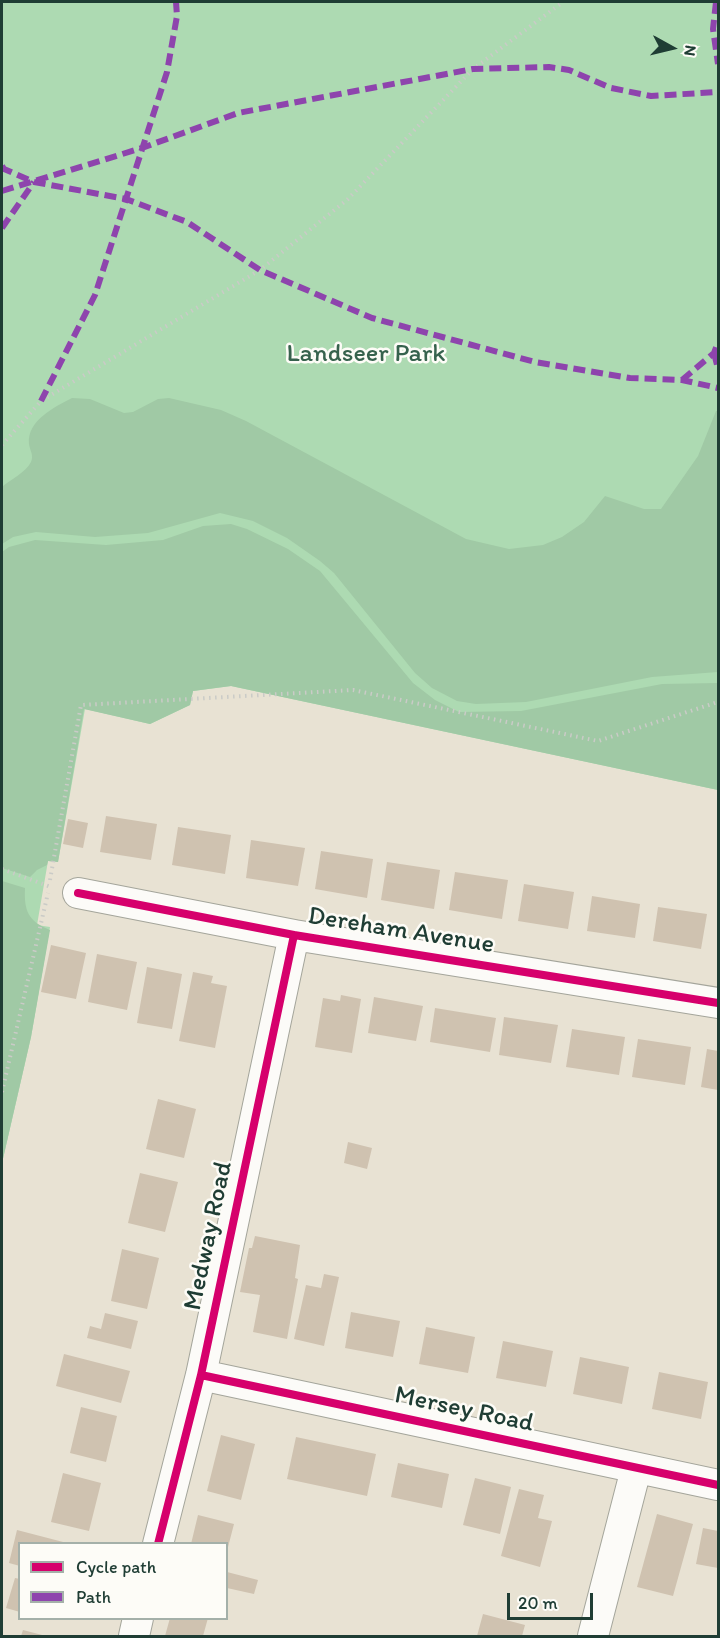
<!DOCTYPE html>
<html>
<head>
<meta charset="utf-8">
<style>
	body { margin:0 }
	#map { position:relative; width:720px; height:1638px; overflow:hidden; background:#e8e2d3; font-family:Itim,sans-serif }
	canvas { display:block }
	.frame { position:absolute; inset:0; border:3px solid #1f3d34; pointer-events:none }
	.legend { position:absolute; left:18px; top:1542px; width:210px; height:78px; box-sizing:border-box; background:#fdfcf7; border:2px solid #a4b0a9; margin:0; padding:8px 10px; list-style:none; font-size:18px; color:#1f3d34 }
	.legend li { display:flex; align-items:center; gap:12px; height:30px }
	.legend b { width:30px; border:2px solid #a4b0a9 }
	.north { position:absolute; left:642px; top:18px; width:60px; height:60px; -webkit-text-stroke:4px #fdfcf7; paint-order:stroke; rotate:98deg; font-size:16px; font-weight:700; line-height:24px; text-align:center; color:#1f3d34 }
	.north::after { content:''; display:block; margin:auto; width:21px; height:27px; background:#1f3d34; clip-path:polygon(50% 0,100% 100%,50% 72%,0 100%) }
	.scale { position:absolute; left:507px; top:1593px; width:86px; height:27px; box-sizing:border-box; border:3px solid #1f3d34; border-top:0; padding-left:8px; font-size:18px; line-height:21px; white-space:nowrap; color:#1f3d34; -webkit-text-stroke:4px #fdfcf7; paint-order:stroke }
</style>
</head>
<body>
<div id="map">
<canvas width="720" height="1638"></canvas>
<div class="frame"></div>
<ul class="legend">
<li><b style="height:8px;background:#d6006c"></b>Cycle path</li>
<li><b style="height:8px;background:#8e44ad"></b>Path</li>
</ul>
<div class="north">N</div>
<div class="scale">20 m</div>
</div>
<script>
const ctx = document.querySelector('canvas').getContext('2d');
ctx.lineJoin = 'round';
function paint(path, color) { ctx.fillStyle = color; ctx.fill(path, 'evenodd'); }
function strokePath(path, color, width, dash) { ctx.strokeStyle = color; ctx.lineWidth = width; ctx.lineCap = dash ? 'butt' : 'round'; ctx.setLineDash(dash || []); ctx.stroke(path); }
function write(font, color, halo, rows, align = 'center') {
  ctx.font = font + ' Itim,sans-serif'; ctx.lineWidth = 5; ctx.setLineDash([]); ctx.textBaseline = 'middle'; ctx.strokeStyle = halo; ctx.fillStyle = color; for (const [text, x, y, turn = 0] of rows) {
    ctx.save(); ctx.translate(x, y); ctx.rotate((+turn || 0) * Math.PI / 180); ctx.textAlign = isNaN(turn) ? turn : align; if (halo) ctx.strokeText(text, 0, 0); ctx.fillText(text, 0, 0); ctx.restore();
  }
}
paint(new Path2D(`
	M2 2H718V790L231 686 193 691 190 705 150 724 85 709 58 862 48 861 37 925 50 927 31 1037 2 1163Z`), '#addab2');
paint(new Path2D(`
	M72 398 90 399 124 413 133 412 158 399 169 398 221 410 246 421 466 539 509 549 543 545 562 537 584 522 605 496 644 509H661L698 456 716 411H718V672L652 677 526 702 476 704 457 701 432 688 415 673 334 573 320 561 287 538 253 521 220 513 148 533 95 537 36 532 13 537 2 544V487C10 480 26 472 31 462 34 455 30 451 29 444 27 420 55 407 72 398Z
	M231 524 247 529 288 549 320 571 413 683 435 700 459 712 521 711 662 684 718 683V790L231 686 193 691 190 705 150 724 84 709 58 862 48 861 47 865 37 870 30 877 2 868V552L9 547 35 540 106 545 163 540 203 526Z
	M2 881 25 888C24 911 28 921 50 930L31 1037 2 1163Z`), '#a0c9a5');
paint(new Path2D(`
	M106 816 157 824 151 860 100 852Z
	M68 819 88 823 83 848 63 844Z
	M178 827 231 835 225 874 172 865Z
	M251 840 305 848 298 886 246 878Z
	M321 851 373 859 367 898 315 889Z
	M387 862 440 870 434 909 381 900Z
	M455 872 508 880 502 919 449 910Z
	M524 884 574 892 568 929 518 921Z
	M592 896 640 904 635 938 587 931Z
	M658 907 707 914 701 949 653 941Z
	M51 945 86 953 76 999 41 992Z
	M97 954 137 962 127 1010 88 1002Z
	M147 967 182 974 172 1029 137 1023Z
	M193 972 213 976 211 983 227 986 215 1048 179 1041Z
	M341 995 361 999 352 1053 315 1047 323 998 340 1001Z
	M374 997 423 1006 416 1041 368 1033Z
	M435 1008 496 1018 490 1052 430 1042Z
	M504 1017 558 1025 551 1063 499 1055Z
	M572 1029 625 1037 619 1075 566 1067Z
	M638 1039 691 1047 685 1085 632 1077Z
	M707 1049 718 1051V1090L701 1087Z
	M158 1099 196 1109 184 1158 146 1149Z
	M348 1142 372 1148 367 1169 344 1163Z
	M140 1173 178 1182 165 1232 128 1223Z
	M255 1236 300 1245 295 1278 298 1279 287 1339 253 1332 260 1295 240 1292 249 1248H252Z
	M122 1249 159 1258 147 1309 111 1301Z
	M324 1274 339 1277 324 1346 294 1339 306 1285 321 1288Z
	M351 1312 400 1321 393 1357 345 1348Z
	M105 1313 138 1321 131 1349 87 1338 90 1326 101 1329Z
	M426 1327 475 1337 468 1373 419 1364Z
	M503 1341 553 1351 546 1387 496 1378Z
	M64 1354 130 1371 121 1403 56 1386Z
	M580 1357 629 1367 622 1404 573 1394Z
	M659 1372 708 1382 701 1419 652 1409Z
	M81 1407 117 1416 106 1462 70 1453Z
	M221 1435 255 1444 241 1500 207 1491Z
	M296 1437 376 1454 367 1496 287 1479Z
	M398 1463 449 1474 442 1508 391 1497Z
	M63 1473 101 1483 89 1531 51 1522Z
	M475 1478 511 1487 500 1534 463 1525Z
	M519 1489 544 1495 538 1518 552 1521 540 1567 501 1556Z
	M657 1514 693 1524 673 1596 637 1587Z
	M198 1515 234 1524 227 1551 226 1544H191Z
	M703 1528 718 1531V1568L696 1564Z
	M17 1530 67 1543V1544H20V1566L9 1563Z
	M227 1572 258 1580 254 1594 227 1588Z
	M15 1578 20 1579V1612L6 1608Z
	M483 1614 525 1625 522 1636H477Z
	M170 1618H208L203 1636H165Z
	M23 1630 46 1636H21Z`), '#cfc2b0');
const street = new Path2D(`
	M78 893 294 935 718 1003
	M201 1375 718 1485
	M158 1544 201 1375 294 935
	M134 1636 138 1618
	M593 1636 636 1469`);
strokePath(street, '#a4a59b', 32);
strokePath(new Path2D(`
	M2 445 41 401 260 270 348 199 473 69 563 2
	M2 869 51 887
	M50 880 81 705 353 690 598 741 718 702
	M2 1092 48 893`), '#cacbc7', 4, [1.5, 4.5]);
strokePath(street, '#fcfbf8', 30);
strokePath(new Path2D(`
	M716 2 713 29 718 64
	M2 166 4 169 34 182 126 199 187 222 260 270 372 318 535 362 630 378 682 380 718 388
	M2 191 142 148 238 113 473 69 549 67 569 70 611 88 651 96 718 92
	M2 228 34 182
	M714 353 718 369
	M682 380 714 353 718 342
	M41 401 95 295 167 72 177 16 176 2`), '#8e44ad', 6, [12, 6]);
strokePath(new Path2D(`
	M78 893 294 935 718 1003
	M201 1375 718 1485
	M158 1544 201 1375 294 935`), '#d6006c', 8);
write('26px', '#36624d', '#fdfcf7', [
	["Landseer Park",366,354]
]);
write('26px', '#1f3d34', '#fdfcf7', [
	["Dereham Avenue",401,931,9],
	["Medway Road",209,1236,-78],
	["Mersey Road",464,1410,12]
]);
</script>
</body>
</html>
